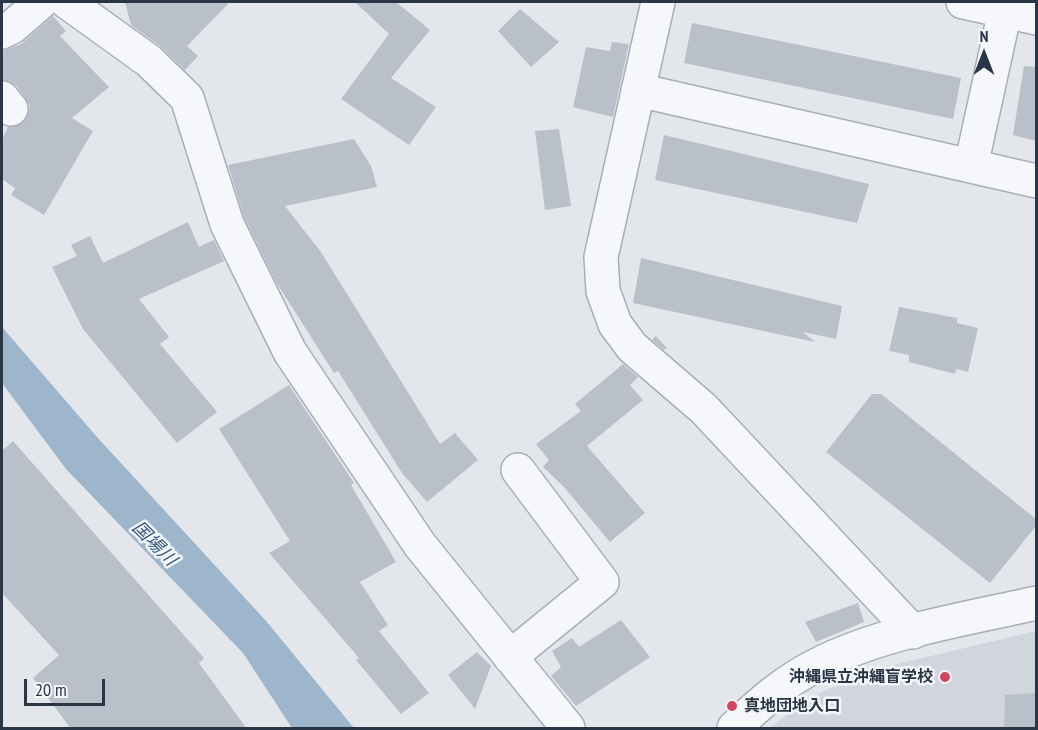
<!DOCTYPE html>
<html>
<head>
<meta charset="utf-8">
<style>
	body { margin:0 }
	#map { position:relative; width:1038px; height:730px; overflow:hidden; background:#e3e7ec; font-family:"PT Sans Narrow",sans-serif }
	canvas { display:block }
	.frame { position:absolute; inset:0; border:3px solid #2a3545; pointer-events:none }
	.north { position:absolute; left:954px; top:24px; width:60px; height:60px; -webkit-text-stroke:4px #f3f6f9; paint-order:stroke; rotate:0deg; font-size:16px; font-weight:700; line-height:24px; text-align:center; color:#2a3545 }
	.north::after { content:''; display:block; margin:auto; width:21px; height:27px; background:#2a3545; clip-path:polygon(50% 0,100% 100%,50% 72%,0 100%) }
	.scale { position:absolute; left:24px; top:679px; width:81px; height:27px; box-sizing:border-box; border:3px solid #2a3545; border-top:0; padding-left:8px; font-size:18px; line-height:21px; white-space:nowrap; color:#2a3545; -webkit-text-stroke:4px #f3f6f9; paint-order:stroke }
</style>
</head>
<body>
<div id="map">
<canvas width="1038" height="730"></canvas>
<div class="frame"></div>
<div class="north">N</div>
<div class="scale">20 m</div>
</div>
<script>
const ctx = document.querySelector('canvas').getContext('2d');
ctx.lineJoin = 'round';
function paint(path, color) { ctx.fillStyle = color; ctx.fill(path, 'evenodd'); }
function strokePath(path, color, width, dash) { ctx.strokeStyle = color; ctx.lineWidth = width; ctx.lineCap = dash ? 'butt' : 'round'; ctx.setLineDash(dash || []); ctx.stroke(path); }
function write(font, color, halo, rows, align = 'center') {
  ctx.font = font + ' "PT Sans Narrow","Noto Sans JP",sans-serif'; ctx.lineWidth = 5; ctx.setLineDash([]); ctx.textBaseline = 'middle'; ctx.strokeStyle = halo; ctx.fillStyle = color; for (const [text, x, y, turn = 0] of rows) {
    ctx.save(); ctx.translate(x, y); ctx.rotate((+turn || 0) * Math.PI / 180); ctx.textAlign = isNaN(turn) ? turn : align; if (halo) ctx.strokeText(text, 0, 0); ctx.fillText(text, 0, 0); ctx.restore();
  }
}
paint(new Path2D(`
	M1036 631V728H769L809 698 868 671Z`), '#d1d6de');
paint(new Path2D(`
	M2 327 97 437 267 622 354 728H292L243 653 66 469 2 383Z`), '#9db6cc');
paint(new Path2D(`
	M125 2H230L187 46 198 56 185 70 160 46 131 25Z
	M355 2H396L430 30 391 78 436 107 409 145 341 99 389 34Z
	M520 9 559 42 531 67 498 31Z
	M53 16 66 31 60 36 109 87 72 118 93 131 44 215 11 195 15 188 2 179V140L8 127 23 123 30 106 17 86 2 79V51L21 44Z
	M692 23 961 78 953 119 684 63Z
	M612 42 629 44 613 117 573 107 586 47 610 51Z
	M1024 66 1036 67V141L1013 135Z
	M559 129 571 206 545 210 535 131Z
	M664 135 869 184 857 223 655 180Z
	M354 139 371 166 377 187 285 206 321 252 440 444 455 433 478 460 427 502 402 473 338 371 334 373 276 282 244 217 228 165Z
	M188 222 199 247 214 240 224 261 139 299 169 337 160 344 217 412 177 443 83 329 52 267 77 256 71 245 90 236 103 263Z
	M641 258 842 306 836 339 803 332 815 342 633 303Z
	M899 307 957 318V323L978 328 968 372 956 369 955 374 909 362V355L889 351Z
	M656 336 667 348 664 350 652 340Z
	M623 364 638 377 630 385 643 400 587 446 645 513 610 542 564 487 543 467 549 460 536 444 581 411 575 404Z
	M289 385 354 483 351 485 396 562 360 582 388 625 379 631 429 693 401 714 356 660 359 658 269 553 290 541 219 429Z
	M872 394H881L1036 519V526L990 583 826 452Z
	M13 441 204 658 199 663 247 729H71L33 678 59 655 2 593V451Z
	M858 603 864 622 816 642 805 622Z
	M621 620 650 657 576 706 551 676 561 667 552 651 572 638 579 647Z
	M477 652 491 666 475 709 448 675Z
	M1036 693V729H1004L1005 695Z`), '#bac0ca');
const minor = new Path2D(`
	M67 2 149 61 187 98 227 224 290 352 420 545 568 728
	M658 2 601 257 603 291 615 324 632 347 704 409 913 632
	M963 2 1036 18
	M2 32 12 27 41 2
	M638 90 1036 181
	M2 98 11 109
	M971 166 1005 11
	M510 657 602 582 518 470
	M734 728C759 704 785 681 817 665 882 632 966 619 1036 603`);
strokePath(minor, '#a8aeb7', 36);
strokePath(minor, '#f6f7fa', 33);
for (const [x, y, r, color] of [
	[945,677,6,"#d34662"],
	[732,706,6,"#d34662"]
]) { const dot = new Path2D(); dot.arc(x, y, r, 0, 2 * Math.PI); ctx.fillStyle = color; ctx.fill(dot); strokePath(dot, '#f3f6f9', 2); }
write('bold 16px', '#2a3545', '#f3f6f9', [
	["沖縄県立沖縄盲学校",933,677],
	["真地団地入口",744,706,"left"]
], 'right');
write('italic 18px', '#33567a', '#f3f6f9', [
	["国場川",154,544,45]
]);
</script>
</body>
</html>
